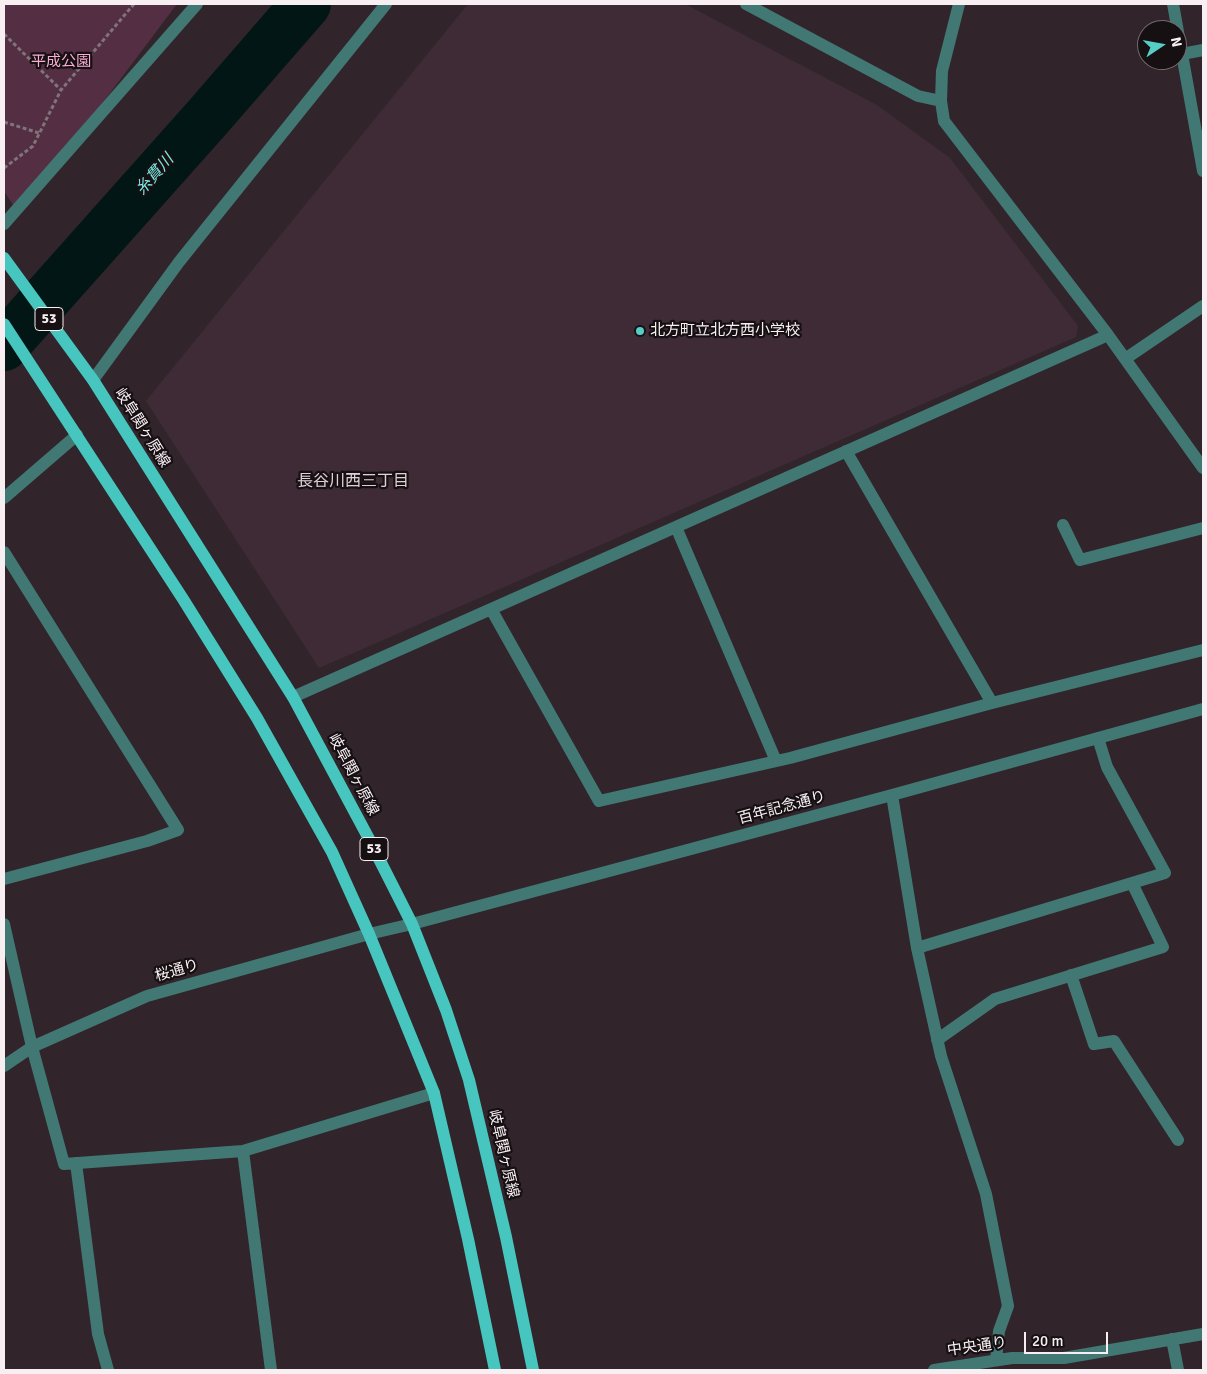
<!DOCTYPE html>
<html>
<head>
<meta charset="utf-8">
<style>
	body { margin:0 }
	#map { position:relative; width:1207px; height:1374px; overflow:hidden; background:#31252b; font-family:Signika,sans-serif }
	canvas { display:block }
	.frame { position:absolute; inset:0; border:5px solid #f8eff3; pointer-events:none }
	.north { position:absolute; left:1137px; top:20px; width:50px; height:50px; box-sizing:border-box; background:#161013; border:1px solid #70696d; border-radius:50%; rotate:78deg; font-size:14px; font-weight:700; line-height:20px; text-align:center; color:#f8eff3 }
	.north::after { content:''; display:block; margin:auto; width:18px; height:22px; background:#55cec6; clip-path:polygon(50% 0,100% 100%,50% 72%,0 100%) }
	.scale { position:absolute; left:1024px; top:1332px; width:84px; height:22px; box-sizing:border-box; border:2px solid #f8eff3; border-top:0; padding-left:6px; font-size:15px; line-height:18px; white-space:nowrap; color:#f8eff3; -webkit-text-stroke:4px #161013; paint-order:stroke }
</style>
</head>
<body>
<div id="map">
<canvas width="1207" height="1374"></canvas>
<div class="frame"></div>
<div class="north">N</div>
<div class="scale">20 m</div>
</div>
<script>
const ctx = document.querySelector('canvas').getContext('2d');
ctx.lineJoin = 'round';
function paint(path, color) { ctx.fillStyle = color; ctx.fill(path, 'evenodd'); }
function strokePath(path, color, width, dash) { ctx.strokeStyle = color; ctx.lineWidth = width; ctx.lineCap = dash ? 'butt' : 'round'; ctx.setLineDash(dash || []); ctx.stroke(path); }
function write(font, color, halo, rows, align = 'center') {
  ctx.font = font + ' Signika,"Noto Sans JP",sans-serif'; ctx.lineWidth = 4.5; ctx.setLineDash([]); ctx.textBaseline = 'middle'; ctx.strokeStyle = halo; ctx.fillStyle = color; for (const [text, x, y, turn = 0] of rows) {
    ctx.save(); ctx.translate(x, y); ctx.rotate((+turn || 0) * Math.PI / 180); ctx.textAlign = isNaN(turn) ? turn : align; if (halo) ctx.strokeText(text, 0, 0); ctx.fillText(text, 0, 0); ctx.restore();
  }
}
paint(new Path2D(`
	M468 4H685L877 105 950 158 1078 326 1076 337 319 668 146 401Z`), '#3e2b35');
paint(new Path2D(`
	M4 4H177L19 214 4 191Z`), '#542e43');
strokePath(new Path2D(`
	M4 346 207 118 306 4`), '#021715', 50);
strokePath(new Path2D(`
	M4 34 61 90
	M4 122 39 133
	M4 168 33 146 61 90 134 4`), '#7f7479', 3, [4, 2.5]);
strokePath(new Path2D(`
	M746 4 918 96 941 101 944 121 1108 335 1203 468
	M1173 4 1203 171
	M1182 54 1203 50
	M941 101 942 71 959 4
	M4 224 197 4
	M1125 359 1203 306
	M93 380 179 262 386 4
	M846 451 992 703
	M4 498 77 435
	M1063 525 1080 560 1203 528
	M676 527 776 761
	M4 552 178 830 147 841 4 879
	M491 609 599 801 790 758 992 703 1203 650
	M293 697 1108 335
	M892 795 917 948 941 1056 986 1194 1008 1306 999 1331 996 1360
	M4 924 32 1047 64 1164 243 1151 434 1093
	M917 948 1165 873 1107 767 1098 738
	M1071 975 1094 1044 1114 1041 1178 1140
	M937 1040 995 999 1163 947 1132 883
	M4 1066 32 1047 147 996 369 934 412 924 892 795 1203 709
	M243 1151 271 1370
	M76 1163 98 1334 108 1370
	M1172 1339 1178 1370
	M934 1370 1012 1358H1064L1203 1334`), '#417874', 12);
strokePath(new Path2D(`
	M4 258 93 380 293 697 368 837 412 924 446 1010 469 1080 506 1237 533 1370
	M4 324 183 599 257 718 332 852 369 934 434 1093 468 1239 495 1370`), '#46c6be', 12);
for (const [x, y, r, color] of [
	[640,331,5,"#55cec6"]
]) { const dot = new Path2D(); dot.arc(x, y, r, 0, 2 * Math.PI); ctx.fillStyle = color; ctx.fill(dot); strokePath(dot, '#161013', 2); }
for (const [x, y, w] of [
	[49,319,28],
	[374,849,28]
]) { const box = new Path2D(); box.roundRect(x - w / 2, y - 11.5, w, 23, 4); ctx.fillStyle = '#161013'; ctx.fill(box); strokePath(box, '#f8eff3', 1); }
write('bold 14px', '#f8eff3', null, [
	["53",49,319],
	["53",374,849]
]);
write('15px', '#f9add5', '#161013', [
	["平成公園",61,62]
]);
write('15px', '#f8eff3', '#161013', [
	["北方町立北方西小学校",650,331]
], 'left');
write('15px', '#f8eff3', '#161013', [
	["岐阜関ヶ原線",142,428,58],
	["岐阜関ヶ原線",353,775,62],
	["百年記念通り",782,808,-15],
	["桜通り",177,971,-16],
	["岐阜関ヶ原線",503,1154,77],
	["中央通り",977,1347,-8]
]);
write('italic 16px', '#7ce8e0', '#161013', [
	["糸貫川",155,175,-49]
]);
write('16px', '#e0cfd7', '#161013', [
	["長谷川西三丁目",353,482]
]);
</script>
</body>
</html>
